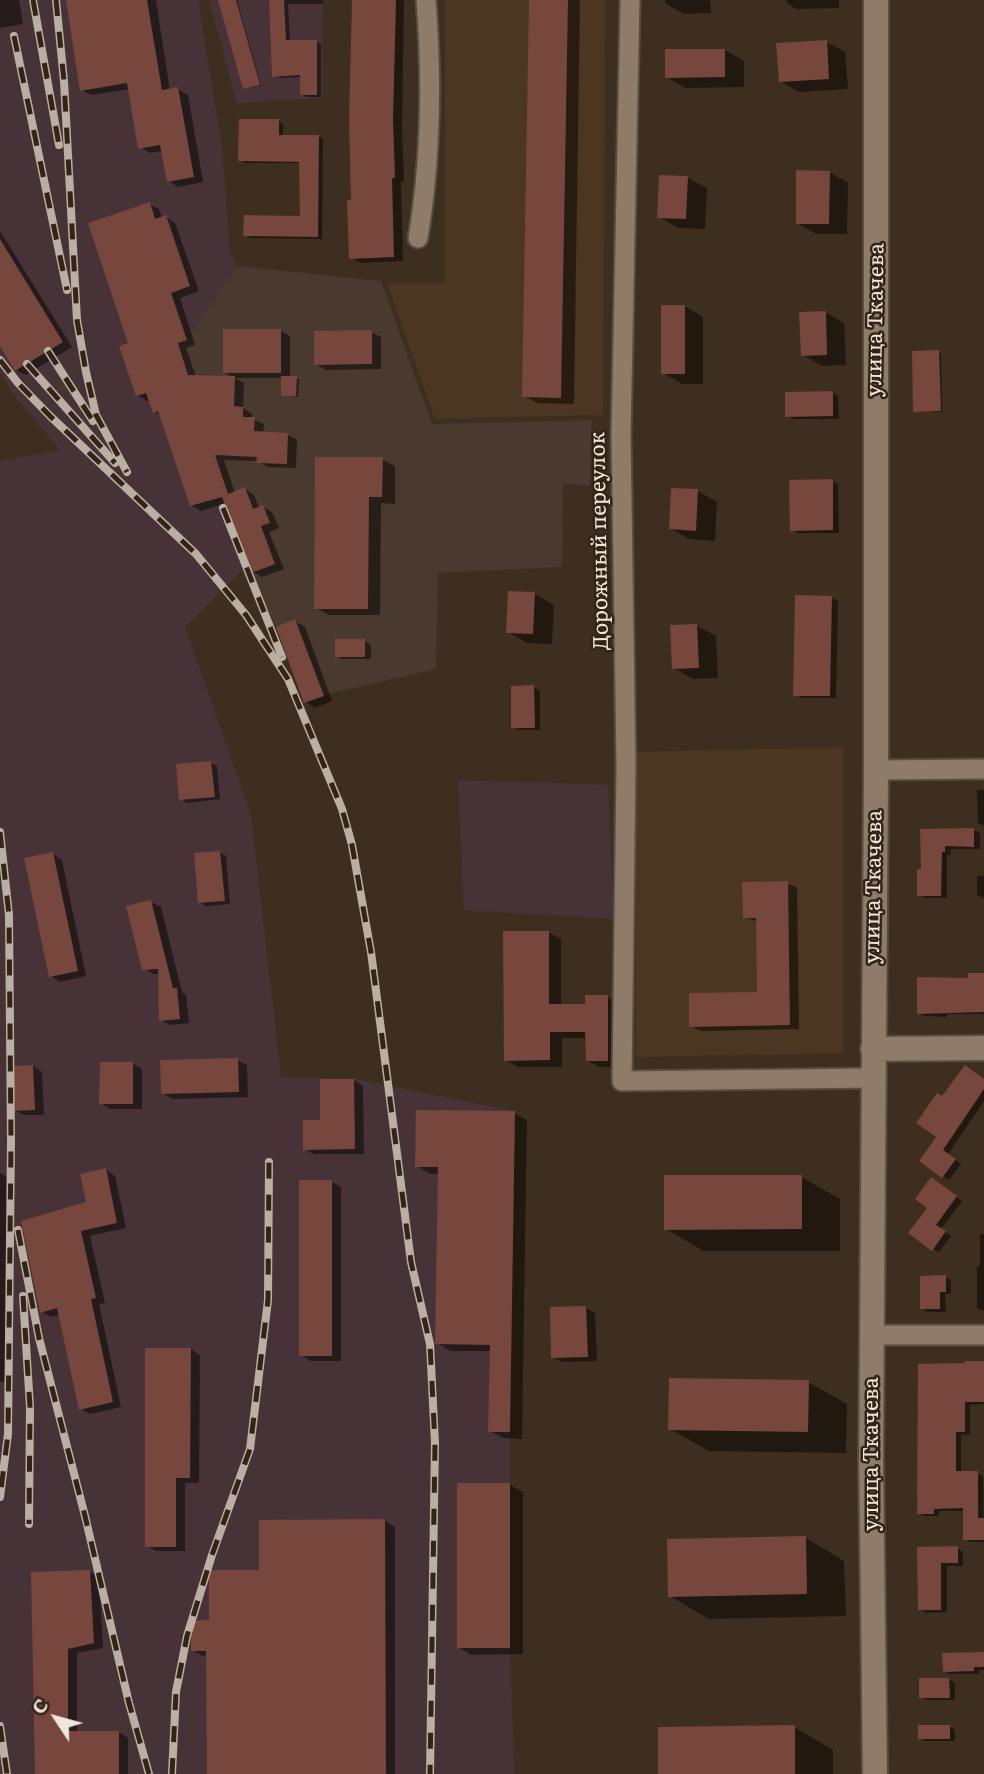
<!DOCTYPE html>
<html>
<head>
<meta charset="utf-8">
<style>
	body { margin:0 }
	#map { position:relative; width:984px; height:1774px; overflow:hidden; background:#3e2e1f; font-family:Literata,serif }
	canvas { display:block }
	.north { position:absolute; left:21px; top:1683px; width:70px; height:70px; -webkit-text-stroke:5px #332415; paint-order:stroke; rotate:306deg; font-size:19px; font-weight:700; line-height:28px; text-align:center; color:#f1e6dd }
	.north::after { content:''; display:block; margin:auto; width:24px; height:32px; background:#f1e6dd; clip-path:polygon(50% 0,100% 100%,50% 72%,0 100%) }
</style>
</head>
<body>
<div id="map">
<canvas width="984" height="1774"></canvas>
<div class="north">С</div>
</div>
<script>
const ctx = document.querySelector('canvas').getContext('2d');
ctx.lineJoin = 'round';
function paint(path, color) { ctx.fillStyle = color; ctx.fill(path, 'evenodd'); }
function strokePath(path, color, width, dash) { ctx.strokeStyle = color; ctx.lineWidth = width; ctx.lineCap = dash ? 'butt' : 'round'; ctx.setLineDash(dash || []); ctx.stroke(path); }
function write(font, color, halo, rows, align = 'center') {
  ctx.font = font + ' Literata,serif'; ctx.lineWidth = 5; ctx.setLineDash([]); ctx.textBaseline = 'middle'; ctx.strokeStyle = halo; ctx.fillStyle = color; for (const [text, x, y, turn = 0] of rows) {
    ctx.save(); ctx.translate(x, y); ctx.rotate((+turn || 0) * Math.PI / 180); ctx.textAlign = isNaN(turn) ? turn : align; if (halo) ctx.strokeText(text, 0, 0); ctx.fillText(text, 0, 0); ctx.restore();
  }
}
paint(new Path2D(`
	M445 0H605L603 415 435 419 387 283H445Z
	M843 747V1053L636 1057V752Z`), '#4b3621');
paint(new Path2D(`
	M0 0H198L222 148 230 252 237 266 187 340 248 564 185 627 251 815 281 1077 354 1079 515 1111 510 1432V1648L514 1774H0V461L60 450 15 397 0 372Z
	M209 0H323L322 98 237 103Z
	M458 780 608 785 614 919 464 910Z`), '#473337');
paint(new Path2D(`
	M237 266 381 281 432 424 592 420 590 486 563 483 562 567 438 573 436 669 332 693 304 703 276 627 251 573 222 497 228 493 178 343 187 340Z`), '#49392f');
paint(new Path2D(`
	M0 0H19L23 24 0 28Z
	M67 0H156L170 91 178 89 188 95 203 182 178 187 168 181 163 151 150 153 140 147 130 89 91 95 82 90Z
	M220 0H237L261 86 245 88Z
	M270 0H323V4H288L290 42H316L321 44V97H306L302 94V77L279 78 274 75Z
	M353 0H404L402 126 404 182H401L403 261 361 263 351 258Z
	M531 0H580L574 404 537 403 524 396Z
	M665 0H710L711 13 684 14 665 3Z
	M787 0H839V8L796 9 787 3Z
	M826 42 845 52 848 89 799 92 780 81Z
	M725 50 744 61V87L685 88 667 77Z
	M278 121 283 124V137H318L323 139 322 239 250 238 245 235 301 218V163H245L240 160Z
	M829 172 848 183 847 234H816L797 223Z
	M688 178 707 188 705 229 678 228 659 217Z
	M149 204 159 209 162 218 166 217 175 223 199 291 180 298 195 345 186 348 196 377 233 378 224 372 281 331 290 336V378L299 379 298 397 282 395 283 378H235L244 383 243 408 252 414V419L264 424 263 434 288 435 297 440 296 468 268 467 257 461 224 460 235 493 245 489 254 495 259 508 263 507 272 512 279 528 269 532 284 569 262 577 253 572 226 503 201 511 191 505 161 415 155 412 151 400 147 401 137 395 130 344Z
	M0 231 72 347 26 375 16 370 0 342Z
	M684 306 703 317V384H682L663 373Z
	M825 312 844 323 846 365 822 366 803 355Z
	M371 332 381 337V369L326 370 316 364Z
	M939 352 941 354 942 412H917L915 411Z
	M832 392 838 396 839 419H793L787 416Z
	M382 459 395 466V504L381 503 380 615H329L316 608Z
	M832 481 838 484 839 533H798L792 530Z
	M698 491 717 502 715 541 689 539 670 528Z
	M535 594 554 605 552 644 527 643 508 632Z
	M832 598 838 601 836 698H801L795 695Z
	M295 621 305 627 332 701 315 708 306 702Z
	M697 626 716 636 718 678 693 679 674 668Z
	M365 641 371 645V659H342L336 656Z
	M534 687 540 691V730H519L513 727Z
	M211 763 217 766 220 799 187 803 181 799Z
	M977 790H984V826L978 823Z
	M922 830H974L980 833V849H951V855H947V898H925L919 895 923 871Z
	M220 852 226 856 230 904 206 906 200 902Z
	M53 854 62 860 86 976 60 982 51 976Z
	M977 876H984V898L977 895Z
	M787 883 797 888 799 1029 701 1031 691 1026 759 994 758 922 745 917Z
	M151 902 161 907 182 992 186 995 189 1023 170 1025 161 1020 160 974H153L144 968Z
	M548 932 561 939V1006H587L607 997 620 1004V1067H599L587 1060V1038H562V1067H518L506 1060Z
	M984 975V1014H947V1017L924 1016 919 1013Z
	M237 1060 247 1065 248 1097 172 1099 162 1093Z
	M133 1064 142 1069V1109H110L101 1103Z
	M33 1066 42 1072 44 1115H24L14 1110Z
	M354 1080 363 1086 364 1154H314L305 1149Z
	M984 1080V1101L948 1154 961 1164 949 1180 921 1161 938 1137 943 1098Z
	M514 1113 527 1120 522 1439 503 1438 490 1431 491 1351H450L437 1343 440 1174H430L417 1166Z
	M106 1170 115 1176 126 1228 90 1236 105 1303 99 1304 121 1407 90 1414 80 1409 60 1315 51 1317 42 1312 88 1203Z
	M0 1173 9 1178V1382H0Z
	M801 1177 840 1199V1251H704L666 1229Z
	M332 1182 341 1187V1361H310L301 1355Z
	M937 1182 962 1201 941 1229 951 1236 939 1252 933 1249 929 1207Z
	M980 1234H984V1311L977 1308V1266H980Z
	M945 1277 951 1280V1294H945L946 1312H928L922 1308Z
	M586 1308 595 1313 597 1361 563 1362 553 1357Z
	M191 1349 200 1355 199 1483H185V1551H156L147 1546Z
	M984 1363V1404L970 1405V1434L961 1435V1473H977L983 1476 984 1542H971L965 1539 964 1511H939V1516H925L919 1513V1365Z
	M808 1382 847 1404 846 1453 709 1451 670 1429Z
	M510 1485 523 1492V1654L471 1655 458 1647Z
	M385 1521 395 1527V1774H208L207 1655 202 1656 193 1650 211 1622 261 1571Z
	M806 1538 844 1561 846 1616 709 1619 670 1596Z
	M919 1548H957L963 1552V1566H947V1612L926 1613 920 1609Z
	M90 1572 99 1577 103 1648 77 1653V1732H119L128 1738V1774H37L33 1574Z
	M984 1654V1670H979V1674H950L944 1671Z
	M949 1680 955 1683V1700H927L921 1697Z
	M949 1726 955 1730V1741H926L920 1738Z
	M794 1727 833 1750V1774H660Z`), '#0007');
paint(new Path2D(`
	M66 0H147L162 90 178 87 194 177 167 182 160 145 138 149 127 83 80 91Z
	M218 0H236L260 85 243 89Z
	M269 0H284L286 40H317V95H300V75L272 77Z
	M352 0H396L393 120 395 178H392L394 257 349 259 347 200H351L349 121Z
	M529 0H568L561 398 522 397Z
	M827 40 829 79 779 82 776 43Z
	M665 49H725V77L665 78Z
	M239 119H279V135H319L318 237 243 236 244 215 300 216 299 162 238 161Z
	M796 170 830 171 829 224H796Z
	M659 175 688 176 686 219 657 218Z
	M150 202 155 219 166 215 190 286 171 293 187 340 178 343 188 375 235 376 234 406 243 407V417H255L254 431 288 433 287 464 256 463 257 457 215 455 228 494 245 487 253 509 263 505 270 523 261 526 275 564 251 573 222 497 190 506 158 411 153 413 146 393 136 396 119 346 128 343 88 223Z
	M0 239 63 342 15 371 0 346Z
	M661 305H685V374H661Z
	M826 311 827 355 801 356 799 312Z
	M223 329H281V373H223Z
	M372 330V364L314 365V331Z
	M939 350 941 411 913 412 912 351Z
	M281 376H297L296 396H281Z
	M833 391V416L785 417V392Z
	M315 457H383L382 497H369L368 609H314Z
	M833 479V530L790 531 789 480Z
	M671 488 698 489 696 531 669 529Z
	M508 591 535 592 533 634 506 633Z
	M795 595 832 596 830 696H793Z
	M295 619 324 696 304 703 276 627Z
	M697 624 699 668 672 669 670 625Z
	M335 639H365V657H335Z
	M534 685 535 728H511V686Z
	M211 761 215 797 179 800 176 764Z
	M974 828V847L945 846V852H942L941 896H917V869H921L920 829Z
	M220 851 225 901 198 903 194 853Z
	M53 852 78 971 49 977 24 858Z
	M788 881 790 1025 689 1027V993L757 992 756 918H743L742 882Z
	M151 900 173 988H177L180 1019 159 1021 158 969 142 970 126 906Z
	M503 931H549V1004H585V995H608V1061H586L585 1032H550V1060L504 1061Z
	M968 973H984V1012L917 1014V977L968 978Z
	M238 1058 239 1092 161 1094 160 1060Z
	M100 1062H133V1104H99Z
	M33 1065 35 1110 12 1111 11 1066Z
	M965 1065 984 1079V1089L943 1150 956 1159 942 1178 919 1161 936 1137 916 1123 937 1093 942 1096Z
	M320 1079H354L355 1149 303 1150V1120H320Z
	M416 1110 515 1111 510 1432H488L490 1345 435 1344 438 1167H415Z
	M106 1168 117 1223 81 1231 96 1298 91 1299 113 1402 79 1410 57 1308 40 1313 21 1221 86 1202 80 1174Z
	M664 1175H802V1229L664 1230Z
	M931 1177 957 1196 936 1225 946 1231 932 1251 908 1233 927 1208 915 1199Z
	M299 1180H332V1356H299Z
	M946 1275V1292H940V1309H920V1276Z
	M586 1306 588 1357 551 1358 550 1307Z
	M145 1348H191L190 1478H176V1547H145Z
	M965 1361H984V1402H965V1432H956V1471H978V1518H984V1540H963V1508L934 1509V1514H917L918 1364 965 1363Z
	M669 1378 809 1380 808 1432 668 1430Z
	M457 1483H510V1648H457Z
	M385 1519 386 1774H207L206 1651H191V1621L209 1620V1570H259V1520Z
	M806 1536 807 1594 668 1597 667 1539Z
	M958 1546V1563H941V1610H918L917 1547Z
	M90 1570 94 1643 68 1649V1731H119V1774H35L31 1572Z
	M984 1652V1667H974V1671L943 1672 942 1653Z
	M919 1678H949L950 1698H919Z
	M795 1725V1774H658V1727Z
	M918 1725H950V1739H918Z`), '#77463d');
const minor = new Path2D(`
	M630 0 621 434 626 765 622 1081 873 1078
	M418 238C431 160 432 78 426 0
	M876 770 984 769
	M872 1335H984`);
const tertiary = new Path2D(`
	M873 1049 984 1048
	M875 1774 871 1460 876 770V0`);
strokePath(minor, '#594c3f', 23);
strokePath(tertiary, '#594c3f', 28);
strokePath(minor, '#8e7b6a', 19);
strokePath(tertiary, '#8e7b6a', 24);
const rail = new Path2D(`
	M33 0 59 145
	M56 0 64 81 77 320 86 372 96 415 127 472
	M14 36 67 290
	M48 351 93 421
	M0 360 18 383 50 416 196 554 246 615 288 679 342 809 352 845 371 952 411 1262 430 1344 435 1443 430 1774
	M27 364 115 463
	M223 508 282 657
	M0 832 9 915 11 1141 8 1434 0 1497
	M18 1230 39 1338 85 1516 129 1703 149 1774
	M23 1296 30 1407 29 1524
	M0 1726 7 1774
	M172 1774 176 1692 187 1636 212 1555 250 1449 268 1300 269 1162`);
strokePath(rail, '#bbafa4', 8);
strokePath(rail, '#332415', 5, [16]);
write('21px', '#f1e6dd', '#332415', [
	["улица Ткачева",876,320,-89],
	["Дорожный переулок",600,541,-91],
	["улица Ткачева",874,887,-89],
	["улица Ткачева",872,1454,-90]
]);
</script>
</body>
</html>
